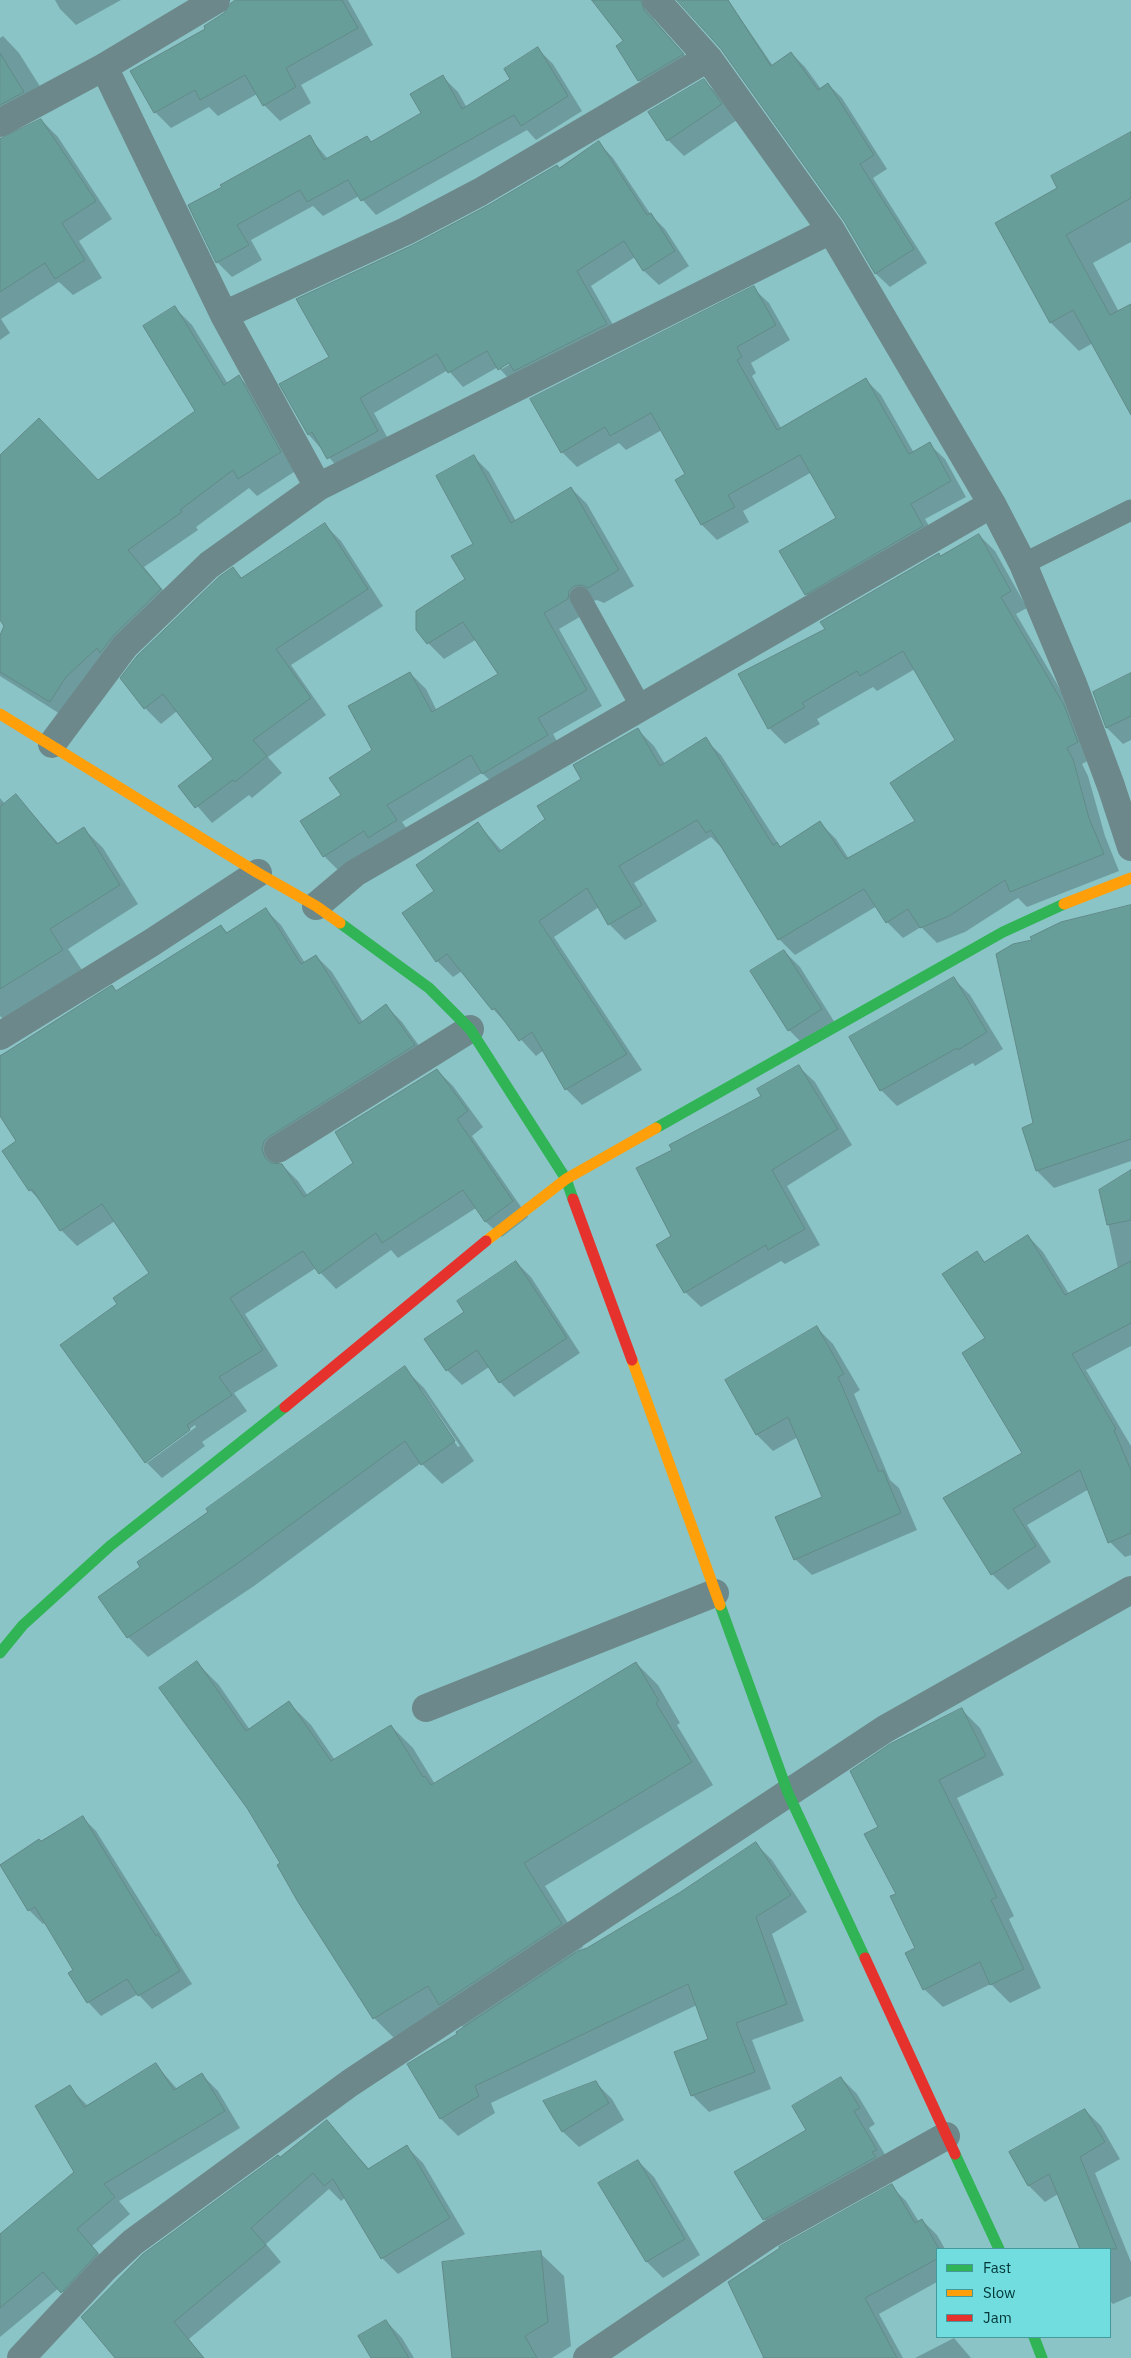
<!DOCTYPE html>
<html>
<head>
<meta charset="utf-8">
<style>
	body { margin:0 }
	#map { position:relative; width:1131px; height:2358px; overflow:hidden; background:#8ac4c6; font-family:"IBM Plex Sans",sans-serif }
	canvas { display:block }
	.legend { position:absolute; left:936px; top:2248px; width:175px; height:90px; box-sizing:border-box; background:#71ddde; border:1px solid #449a9b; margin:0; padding:6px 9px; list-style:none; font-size:15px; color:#013536 }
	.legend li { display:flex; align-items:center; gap:10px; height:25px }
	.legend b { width:25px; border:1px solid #449a9b }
</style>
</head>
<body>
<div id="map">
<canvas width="1131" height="2358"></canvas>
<ul class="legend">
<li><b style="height:6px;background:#30b455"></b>Fast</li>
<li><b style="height:6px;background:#ff9f0a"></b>Slow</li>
<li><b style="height:6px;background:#e5322d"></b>Jam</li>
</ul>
</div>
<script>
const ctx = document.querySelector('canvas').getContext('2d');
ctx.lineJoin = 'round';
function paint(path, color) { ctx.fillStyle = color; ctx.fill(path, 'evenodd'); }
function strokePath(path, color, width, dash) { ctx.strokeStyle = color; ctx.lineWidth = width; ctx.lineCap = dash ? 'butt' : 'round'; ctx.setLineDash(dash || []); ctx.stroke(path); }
paint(new Path2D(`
	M55 0H121L76 25 60 9Z
	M238 0H348L373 45 301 85 311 103 280 121 264 105 257 94 218 116 209 107 171 128 155 112 207 29Z
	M591 0H663L655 9 654 19 696 68 653 94 639 80 625 41 594 1Z
	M678 0H728L773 66 791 53 805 67 821 89 828 84 842 98 887 169 873 178 927 263 890 287 876 274 845 220 722 48Z
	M3 36 19 53 41 88 0 131V38Z
	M538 49 553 64 582 111 536 140 527 130 376 215 359 196 323 216 313 206 251 240 262 260 232 277 217 262 190 206 309 137 328 159 367 137 372 143 422 114 443 77 458 92 467 108 512 80Z
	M703 80 720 96 737 120 684 156 668 140Z
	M41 120 58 137 112 219 79 241 102 278 73 295 59 282 1 319 10 333 0 340V138H8Z
	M1131 133V242L1093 263 1119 312 1131 305V412L1093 343 1079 351 1051 323 996 223 1059 188Z
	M599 143 613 158 651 215 665 229 689 266 659 285 644 271 635 257 591 286 621 339 513 383 498 367 463 387 448 370 374 413 392 446 342 472 309 435 281 384 331 357 414 246 559 169ZM514 359 515 361 502 369V366Z
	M753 288 769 303 790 340 751 363 756 373 752 376 781 428 866 380 881 395 914 453 929 444 945 459 966 497 925 519 938 541 821 609 806 594 838 519 812 472 743 511 749 522 717 540 702 525 677 480 687 474 662 430 626 450 619 443 577 467 562 452Z
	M175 308 192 325 228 384 239 377 256 394 297 470 257 496 249 488 196 527 198 530 144 567 177 607 68 719 0 676V638L25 588 0 613V454L98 481 197 411Z
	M473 456 489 472 516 521 571 488 587 504 634 586 604 603 597 600 590 602 583 615 559 629 602 706 553 734 563 752 499 789 482 773 402 822 412 836 340 872 324 856 342 796 373 751 410 673 426 689 437 711 500 674 477 639 444 659 428 643 466 579 475 544Z
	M325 525 341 541 383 606 291 665 326 715 268 757 282 773 252 798 249 795 212 823 180 786 214 760 177 711 161 724 145 708 233 569 242 578Z
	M979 535 995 551 1027 608 1016 614 1080 723 1093 758 1082 764 1088 776 1105 836 1119 871 1027 907 1018 898 965 932 937 943 921 927 903 938 887 922 877 906 795 955 779 939 723 849 711 837 634 883 657 921 625 940 609 924 599 907 554 937 642 1070 582 1105 566 1089 544 1050 536 1056 493 1009 462 971 453 977 437 961 435 891 478 824 502 851 547 819 583 779 638 730 654 746 665 764 705 739 721 755 781 848 820 823 836 839 849 859 916 822 956 741 915 669 877 691 873 687 817 719 820 724 785 744 769 728 826 630Z
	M1131 675V740L1123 744 1107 728 1094 692Z
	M16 795 59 844 84 829 103 848 138 904 68 949 82 970 3 1019 0 1016V798L5 804Z
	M1131 907V1161L1054 1188 1037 1171 1023 1129 1035 1124 1033 941Z
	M265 909 281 925 305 963 316 956 332 972 363 1022 386 1006 402 1022 430 1061 280 1157 278 1165H282L298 1181 308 1196 354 1164 437 1070 453 1086 483 1127 472 1136 528 1217 502 1237 486 1222 476 1208 398 1258 391 1250 336 1289 316 1268 245 1314 278 1366 234 1393 247 1411 202 1442 205 1446 162 1478 147 1463 196 1427 195 1425 147 1460V1463L61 1345 118 1304 151 1274 115 1221 77 1246 61 1230 42 1203 30 1190 18 1142 0 1114V1055L11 1051 112 987 117 992 221 926 228 933Z
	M784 951 800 967 837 1026 805 1046 789 1030Z
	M954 979 970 995 1003 1049 975 1066 973 1063 897 1106 881 1090Z
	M799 1067 815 1082 852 1145 787 1186 820 1245 785 1264 781 1261 701 1307 685 1292 674 1150 763 1096Z
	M1131 1171V1346L1086 1370 1131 1446V1555L1125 1557 1110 1542 1089 1489 1027 1525 1051 1562 1008 1590 992 1574 945 1499 1023 1454 986 1339 976 1253 986 1263 1028 1236 1043 1252 1069 1294 1118 1269 1101 1190Z
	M516 1262 531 1277 580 1353 514 1397 500 1382 489 1367 462 1385 447 1370 466 1313Z
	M817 1328 833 1344 860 1390 854 1394 890 1480 899 1488 917 1530 812 1575 795 1559 823 1497 798 1437 773 1451 757 1435 726 1381Z
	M404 1368 424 1388 474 1461 442 1484 421 1463 254 1586 148 1657 128 1637 142 1567 210 1512ZM418 1389H421L460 1446 458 1447Z
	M197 1663 219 1685 250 1730 289 1703 311 1725 335 1760 391 1726 413 1748 435 1784 636 1663 658 1685 680 1723 677 1725 713 1785 545 1886 583 1947 574 1953 587 1949 680 1894 755 1843 772 1860 807 1912 772 1934 804 2021 752 2040 771 2089 709 2112 692 2095 710 2040 697 2005 491 2103 495 2113 458 2136 441 2119 409 2064 458 2034 464 2028 446 2010 396 2040 374 2018 282 1863Z
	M962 1710 980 1728 1004 1775 957 1798 1014 1916 1009 1919 1041 1988 1010 2003 991 1984 943 2007 924 1989 917 1949 897 1895 880 1828Z
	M82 1817 96 1831 192 1984 152 2009 138 1994 101 2016 88 2002 75 1970 46 1922 43 1924 29 1910 1 1864Z
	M156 2065 178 2090 202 2075 218 2091 240 2128 119 2201 130 2214 92 2246 113 2270 78 2308 59 2288 0 2337V2246L75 2172 69 2087 88 2106Z
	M841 2078 857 2094 875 2124 869 2128 892 2166 780 2235 764 2219 807 2130Z
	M596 2083 612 2099 624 2120 579 2147 562 2131Z
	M1085 2110 1101 2126 1120 2159 1095 2173 1131 2262V2296L1113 2304 1110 2301V2249H1081L1058 2194 1045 2202 1029 2186 1010 2152Z
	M327 2121 369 2169 407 2147 423 2163 465 2234 398 2274 382 2258 346 2197 341 2201 329 2189 266 2244 281 2262 189 2339 204 2358H117L83 2317 144 2255 280 2159Z
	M638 2161 654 2177 700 2255 663 2278 647 2262 600 2184Z
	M891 2186 906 2201 919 2222 922 2220 937 2235 945 2249H937V2282L879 2314 903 2358H762Z
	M540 2253 564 2276 571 2346 552 2358H454Z
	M386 2321 402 2338 414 2358H372Z
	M954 2338 971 2358H915Z`), '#0003');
const building = new Path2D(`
	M236 0H342L358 28 286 68 296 87 263 106 245 75 200 100 195 90 154 113 130 71 205 29 204 26 224 13 231 3Z
	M592 0H641L644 10 684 54 638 81 616 46 623 41Z
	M677 0H728L771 66 791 52 818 90 828 83 874 155 860 164 914 249 875 274 844 221 721 49Z
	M538 47 568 96 521 126 514 115 361 201 348 180 307 202 300 190 237 225 249 245 216 263 188 205 222 187 220 185 310 135 324 160 367 136 371 142 421 113 410 94 443 75 462 109 510 79 504 69Z
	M0 53 24 92 0 105Z
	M704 79 722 104 667 141 648 112Z
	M41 119 96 201 62 223 85 260 55 279 45 263 0 292V139Z
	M1131 132V198L1066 235 1110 315 1131 304V415L1073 310 1050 323 995 223 1057 188 1051 176Z
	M599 141 647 215 651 213 675 251 643 271 624 241 577 271 607 324 514 371 509 363 498 370 487 351 448 373 437 354 360 398 378 431 327 459 312 432 308 435 279 384 329 357 296 299 413 245 487 206 557 165 559 168Z
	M754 286 776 325 737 347 742 357 737 360 777 430 866 378 909 454 930 442 951 481 911 504 923 526 805 595 779 551 836 518 800 455 728 495 735 507 701 525 675 480 685 474 651 413 610 436 605 427 561 453 530 399Z
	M175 306 224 385 239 375 281 452 238 479 233 470 180 510 182 512 128 550 161 589 114 635 100 653 97 648 66 677 50 702 0 672V635L4 626 0 620V455L39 418 98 480 195 411 143 326Z
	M474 455 511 523 571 487 619 570 588 588 581 585 574 586 569 591 568 599 544 613 587 690 538 718 548 735 482 774 471 755 387 805 397 820 368 838 364 831 323 857 300 821 341 795 329 778 372 750 348 706 410 672 432 712 498 674 463 622 427 644 416 630V611L465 579 451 556 473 544 436 476Z
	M325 523 368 589 276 649 311 698 253 740 267 756 235 782 233 780 195 808 178 786 213 759 163 694 144 709 120 678 137 656 219 577 233 567 241 578Z
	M979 534 1011 591 1001 597 1064 705 1078 742 1067 748 1073 759 1089 818 1104 854 1010 892 1005 880 949 916 920 928 908 909 886 923 864 889 778 940 711 830 706 833 697 820 619 866 642 905 608 925 587 888 539 921 627 1054 565 1090 532 1032 519 1041 495 1008 492 1010 447 954 436 962 402 913 434 891 416 865 478 822 499 852 545 819 537 806 581 779 573 765 638 728 660 766 706 737 773 845 777 842 780 847 820 821 846 859 915 821 890 783 955 740 903 651 860 676 857 671 802 703 805 707 768 729 738 674 825 629 820 622 939 553 940 556Z
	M1131 673V716L1106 728 1093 692Z
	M16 794 57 844 84 827 120 885 50 929 63 950 0 989V807Z
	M1131 905V1139L1036 1171 1022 1128 1033 1123 996 954 1013 944 1032 940 1030 937 1061 922Z
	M266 908 301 964 316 955 359 1024 386 1004 415 1045 270 1136 264 1141 262 1149 265 1158 271 1163 282 1164 304 1197 353 1163 335 1132 437 1069 468 1111 457 1119 513 1201 485 1222 463 1190 382 1243 376 1233 319 1274 303 1251 230 1298 263 1350 219 1377 232 1395 187 1425 190 1430 145 1463 60 1345 117 1304 113 1298 149 1273 102 1204 60 1231 32 1189 29 1191 2 1151 16 1141 0 1116V1056L112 985 116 991 221 925 226 933Z
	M784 950 822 1009 788 1031 750 971Z
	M954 977 987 1032 958 1050 957 1048 880 1091 849 1037Z
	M799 1065 838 1129 772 1170 805 1229 768 1250 766 1245 684 1293 656 1245 671 1236 636 1168 672 1150 669 1145 761 1096 757 1089Z
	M1131 1170V1220L1107 1225 1099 1190Z
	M1028 1235 1065 1295 1131 1261V1323L1072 1354 1116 1429 1114 1430 1131 1470V1533L1108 1543 1080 1470 1013 1509 1036 1546 991 1575 943 1498 1022 1453 962 1353 985 1338 942 1274 977 1251 984 1262Z
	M516 1261 567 1338 499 1383 477 1350 446 1371 424 1339 464 1312 457 1301Z
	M817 1326 844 1374 838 1377 879 1472 883 1470 901 1513 794 1560 775 1517 822 1497 788 1417 756 1435 725 1380Z
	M405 1366 455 1441 421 1465 405 1441 234 1566 127 1638 98 1597 140 1567 137 1562 208 1512 206 1509Z
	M197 1661 246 1731 289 1701 331 1761 391 1725 423 1777 425 1776 431 1785 636 1662 659 1701 656 1703 692 1762 524 1863 562 1924 439 2005 428 1986 373 2019 298 1902 277 1865 280 1863 247 1808 159 1688Z
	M962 1708 986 1756 939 1780 997 1897 991 1900 1024 1969 990 1985 980 1962 923 1990 905 1953 915 1948 890 1896 896 1894 864 1834 878 1827 850 1771 890 1744Z
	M83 1816 156 1936 158 1934 180 1971 138 1996 127 1979 87 2003 68 1973 73 1970 35 1907 28 1911 0 1865 39 1839 41 1841Z
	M756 1842 791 1895 756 1917 787 2004 736 2023 755 2072 691 2096 674 2052 708 2039 688 1984 475 2086 479 2096 440 2119 407 2064 457 2034 456 2032 578 1951 587 1948 679 1893Z
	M156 2063 174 2090 202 2073 225 2111 104 2184 115 2197 77 2229 98 2253 61 2293 43 2272 0 2308V2234L74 2172 35 2106 70 2085 84 2107Z
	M841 2077 860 2108 854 2111 877 2150 872 2152 876 2157 763 2220 734 2172 806 2130 792 2106Z
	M596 2081 609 2103 562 2132 543 2101Z
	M1085 2109 1105 2142 1080 2157 1117 2249H1080L1049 2174 1028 2186 1009 2152Z
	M327 2120 368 2169 407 2145 450 2218 381 2259 333 2179 324 2186 313 2173 251 2228 266 2245 174 2322 204 2358H115L81 2317 143 2254 278 2155 280 2157Z
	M638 2160 685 2239 646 2262 598 2183Z
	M892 2184 915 2223 922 2219 939 2249 937 2259 865 2298 897 2358H764L728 2282 780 2248 779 2247Z
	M541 2251 548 2322 525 2336 537 2358H452L442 2262Z
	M386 2320 409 2358H371L358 2336Z`);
paint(building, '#689e99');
strokePath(building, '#618a88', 1);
strokePath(new Path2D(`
	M1023 564 1131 510
	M580 597 641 707`), '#6c888a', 21);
strokePath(new Path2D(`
	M216 0 104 67 224 315 318 487
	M656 0 708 58 831 230 992 504 1023 564 1073 684 1111 786 1131 847
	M0 123 104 67
	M224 315 406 231 480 192 708 58
	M52 744 125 646 209 565 318 487 831 230
	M316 906 355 873 992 504
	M0 1036 151 943 258 873
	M278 1149 470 1029
	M426 1708 715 1593
	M21 2358 105 2268 133 2242 350 2083 885 1729 1131 1590
	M587 2358 770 2234 946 2136`), '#6c888a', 28);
strokePath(new Path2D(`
	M340 923 429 988 470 1029 566 1179 573 1199
	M656 1128 1003 932 1064 904
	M720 1605 788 1793 865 1958
	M0 1653 23 1625 110 1546 285 1407
	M955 2154 999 2249
	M1034 2337 1042 2358`), '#30b455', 11);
strokePath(new Path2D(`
	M0 714 258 873 316 906 340 923
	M1064 904 1131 878
	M486 1241 566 1179 656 1128
	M632 1360 720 1605`), '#ff9f0a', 11);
strokePath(new Path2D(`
	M573 1199 632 1360
	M285 1407 486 1241
	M865 1958 955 2154`), '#e5322d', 11);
</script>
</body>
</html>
